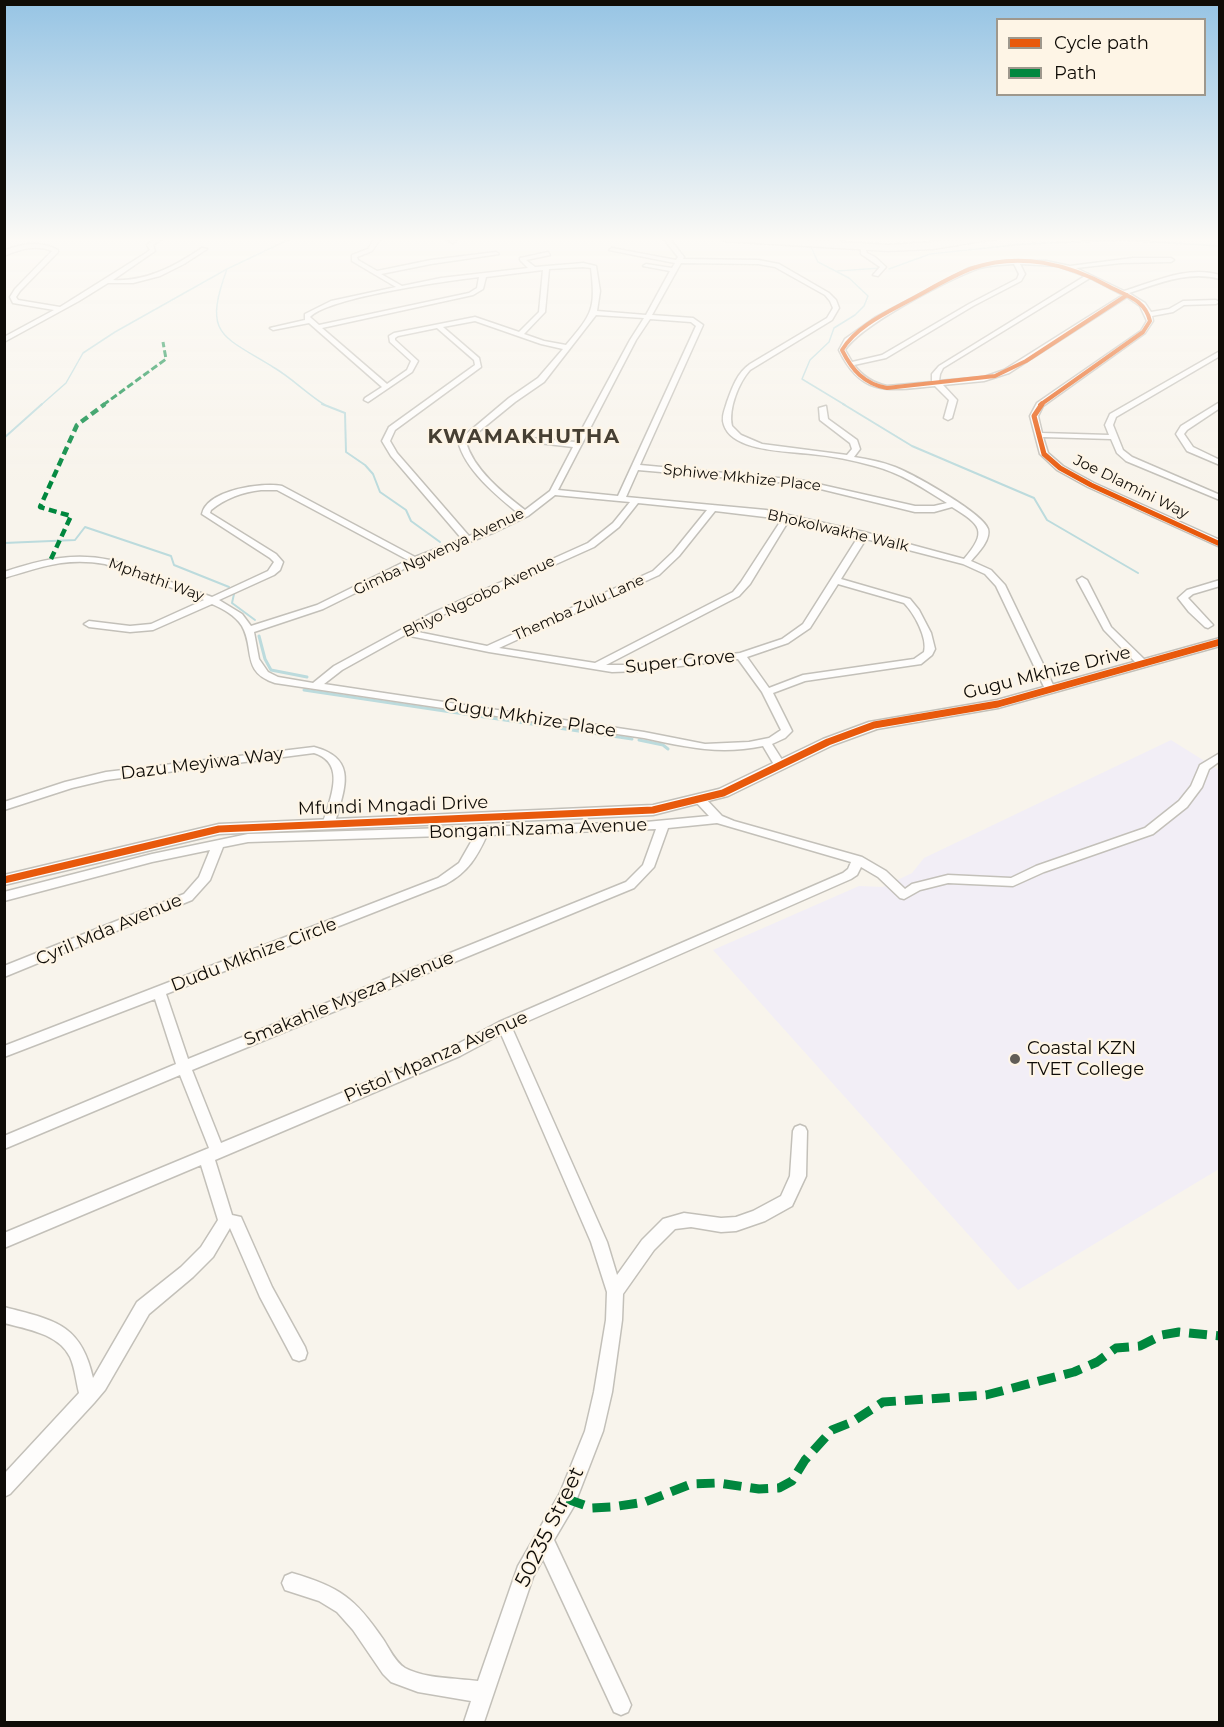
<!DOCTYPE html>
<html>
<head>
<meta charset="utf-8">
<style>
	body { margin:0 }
	#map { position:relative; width:1224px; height:1727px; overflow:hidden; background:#f8f4ec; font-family:Montserrat,sans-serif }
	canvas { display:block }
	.frame { position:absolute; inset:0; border:6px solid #0f0c07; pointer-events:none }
	.legend { position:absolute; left:996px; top:18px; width:210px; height:78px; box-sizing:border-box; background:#fef5e6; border:2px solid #9e988d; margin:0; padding:8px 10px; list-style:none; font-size:18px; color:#0f0c07 }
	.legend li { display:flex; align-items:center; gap:12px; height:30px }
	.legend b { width:30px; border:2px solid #9e988d }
</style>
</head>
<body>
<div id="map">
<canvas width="1224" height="1727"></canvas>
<div class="frame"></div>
<ul class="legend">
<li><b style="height:8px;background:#e8590c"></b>Cycle path</li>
<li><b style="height:8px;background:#00873e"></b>Path</li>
</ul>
</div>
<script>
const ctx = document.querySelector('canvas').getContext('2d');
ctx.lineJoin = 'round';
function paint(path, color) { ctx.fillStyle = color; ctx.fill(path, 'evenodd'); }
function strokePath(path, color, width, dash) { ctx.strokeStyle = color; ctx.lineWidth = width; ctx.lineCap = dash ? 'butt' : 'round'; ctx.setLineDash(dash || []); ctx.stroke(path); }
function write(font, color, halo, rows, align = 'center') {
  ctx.font = font + ' Montserrat,sans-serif'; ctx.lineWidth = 4.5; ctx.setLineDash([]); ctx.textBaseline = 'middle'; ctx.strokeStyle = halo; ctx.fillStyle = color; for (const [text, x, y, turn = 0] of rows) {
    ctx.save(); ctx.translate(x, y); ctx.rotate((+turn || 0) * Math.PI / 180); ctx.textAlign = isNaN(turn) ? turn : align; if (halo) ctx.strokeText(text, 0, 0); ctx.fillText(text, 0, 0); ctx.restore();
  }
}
paint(new Path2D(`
	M1171 740 1219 770V1169L1018 1290 713 950 859 886 883 887 912 873 924 858Z`), '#f2eef6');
strokePath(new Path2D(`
	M802 238 810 241
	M811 247 818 262 849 278 868 296 864 306 855 315 834 328 829 342 810 360 802 379 845 405
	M227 269C203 335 221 335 273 367 292 378 307 394 325 405
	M889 269 930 254 1024 244 1122 240 1220 246
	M837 271 881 268
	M41 405 66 383 83 353 115 332 227 269 292 238`), '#bcdbdd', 1.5);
strokePath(new Path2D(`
	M322 404 345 413 346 452 365 465 373 474 380 492 406 510 411 521 440 542
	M843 404 912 446 1034 498 1047 520 1138 573
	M4 438 42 404
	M4 543 75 540 85 527 171 556 174 565 229 587
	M234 594 232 603 255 620`), '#bcdbdd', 2);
strokePath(new Path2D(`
	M259 636 265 659 271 670 307 677
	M304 690 632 739
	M639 740 663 745 668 749`), '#bcdbdd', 3);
const minor = new Path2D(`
	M156 238H163L153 245 155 251 113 280C146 282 175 266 202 248L207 249 184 264 160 276 133 283H108L79 301 4 342V337L54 310 13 303 10 297 15 289 52 251C36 244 20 249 4 256V251C22 243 41 241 58 250V252L20 291 16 297 18 300 60 307 146 253 150 250 147 245Z
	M375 238H381L372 251 357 257 358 260 377 271 431 260 496 252 499 254 431 264 381 274 402 286 441 278 528 268 520 260V258L548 252 550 255 526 260 535 267 583 263 596 266 600 291 597 311 646 315 670 271 643 266 646 264 672 268 675 263 609 250 612 248 676 260 678 257 663 238H669L684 257 683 259 758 260 779 264 829 293 836 300 839 308 832 320 750 370C739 382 728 409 732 426L741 435 762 444 847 455 852 449 850 443 820 420 819 408 826 406 828 419 857 440 860 449 854 457C868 459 882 462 895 467 913 474 983 513 988 529 991 540 978 553 971 561L991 570 1005 585 1055 689 1050 692 1045 689 996 586 985 574 963 564 866 539 841 579 910 599 919 610 931 633 935 649 932 655 921 664 805 681 773 693 792 731 785 738 772 744 786 766 780 770 776 768 763 746C719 755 686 747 644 738L275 683C241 672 255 649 242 626 235 615 223 609 212 604L153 630 130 632 89 627 84 624 89 621 130 626 151 624 204 600 192 595 105 564C66 557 41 567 4 578V572C40 560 73 552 110 560L212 597 268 571 274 562 270 558 202 514C207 490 262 482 282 486L415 557 462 539 391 456 382 441 389 427 475 365 474 360 437 328 398 336 395 338V340L418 361 412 372 368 402 364 400 365 398 382 387 309 323 273 330 270 328 305 320V314L331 301 396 287 352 261V255L368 249ZM681 263 758 264 775 267 825 295 830 301 833 308 827 318 750 364C737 373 732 388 727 402 725 409 721 417 724 425 733 452 788 451 811 454 832 456 853 460 874 466 901 473 923 488 947 503L934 506H915L800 480 640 465 703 325 693 318 652 315ZM583 267 591 268C596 310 592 314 566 345L544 341 524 334 545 312 549 269ZM543 270 539 312 519 332 475 317 394 333 389 336 390 342 411 361 407 370 387 384 322 328 473 295 483 289 486 277ZM479 277 477 288 469 293 319 325 310 317C329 297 447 281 479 277ZM596 315 644 318 630 340 575 442 530 438 526 440 530 442 573 447 550 491 525 510C503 493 473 469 466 442L515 402 544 382ZM650 319 691 322 696 326 618 496 558 490 636 340ZM475 321 541 344 563 349 538 378 509 398 458 441C465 470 496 495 519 514L469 536 397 453 390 441 395 430 481 367 479 358 443 327ZM638 470 800 484 915 512H934L952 507C981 525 988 531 964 559L864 532 766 510 626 497ZM261 490H277L408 560 317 605 251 626 242 614 219 600 274 575 280 570 283 562 276 554 210 513 211 510C226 498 243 492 261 490ZM555 495 630 502 613 523 588 543 430 614 334 666 313 683 278 677 268 672 259 659 254 632 323 609 418 562 495 532 528 516ZM638 503 707 510 673 552 653 571 487 646 413 631 436 618 594 547 619 527ZM715 511 782 519 741 582 733 592 595 663 499 648 659 575 679 556ZM789 520 858 537 803 624 782 639 740 653 640 665H606L739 596 750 584ZM838 584 904 603C914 613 928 638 924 652L914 659 803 675 769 688 747 657 788 643 810 628ZM405 635 489 652 612 672 640 671 738 659 762 692 781 730 769 738 749 742 705 744 644 732 324 684 342 670Z
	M444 238H452L456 241 453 243Z
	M829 238H835L841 245 836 246Z
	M868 245 871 247 866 250 867 253 875 257 886 267 878 276 873 275 880 267 861 254V248Z
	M1133 258H1171L1174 260 1171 262 1121 263 1076 268 1124 291C1154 282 1187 265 1220 275V279C1188 270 1158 284 1129 293L1145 303 1151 312 1169 309 1183 301 1216 300 1219 302 1216 304 1184 305 1173 312 1152 316 1153 321 1145 333 1043 406 1038 416 1042 433 1109 435 1105 425 1110 414 1220 351V356L1116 417 1113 425 1123 450 1132 457 1220 495V500L1126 461 1117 453 1111 439 1043 437 1048 453 1063 466 1094 483 1220 540V547L1088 487 1057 470 1040 454 1030 416 1037 403 1141 331 1147 321 1140 306 1127 297 1009 373 984 381 943 385 957 400 952 418 948 420 944 418 949 400 935 386C890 390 862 398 839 350L845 339 876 317 969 268 1006 261H1046L1070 266ZM1014 264 1019 274 1017 279 969 304 882 355 852 362 845 350C861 325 944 282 974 270 986 265 1001 265 1014 264ZM1020 264 1058 266 1085 276 939 366 932 374V382L887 386C873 383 863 377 854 365L886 358 973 306 1021 281 1025 274ZM1090 278 1123 295 1004 370 984 377 939 381 940 374 943 368Z
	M1220 402V408L1187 430 1184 434 1193 447 1220 460V465L1187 451 1176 434 1181 426Z
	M1082 577 1087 580 1111 627 1147 662V666H1139L1104 630 1077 580Z
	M1220 580V586L1193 594 1188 598 1213 625 1208 628 1205 627 1189 612 1178 598 1187 590Z
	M314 747C359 759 344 789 335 823L329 827 323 823C330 799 347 763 314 753L106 780 72 788 4 810V802L65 782 106 772Z
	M1220 753V761L1209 769 1202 787 1187 807 1153 834 1044 872 1013 886 948 883 920 890 904 899 900 898 878 877 861 867 857 875 851 879 512 1028 607 1242 617 1275 642 1240 663 1219 684 1213 721 1218 736 1217 753 1211 781 1196 790 1176 793 1131 795 1127 800 1125 805 1127 807 1131 806 1176 792 1206 765 1221 736 1231 721 1232 691 1227 675 1229 654 1250 623 1294 622 1320 612 1392 603 1431 574 1506 554 1540 628 1698 631 1705 628 1712 621 1715 614 1712 543 1559 533 1577 484 1722H464L471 1701 418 1692 391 1682 383 1674 353 1630 337 1612 319 1601 285 1590 282 1583 285 1576 292 1573C340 1587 355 1598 383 1639 389 1648 395 1662 405 1668 426 1679 455 1678 478 1681L518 1566 560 1493 585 1431 594 1392 606 1320 607 1292 591 1242 501 1034 460 1056 215 1160 232 1215 241 1217 272 1287 305 1347 307 1353 305 1359 299 1361 293 1359 260 1297 230 1228 213 1257 193 1277 149 1314 105 1390 94 1403 10 1494 4 1497V1474L79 1393C76 1381 75 1368 70 1357 59 1334 27 1329 4 1323V1307C53 1320 81 1323 93 1378L137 1302 181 1267 201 1247 218 1220 201 1165 4 1248V1233L209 1148 180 1075 4 1149V1136L176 1064 155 999 4 1057V1046L438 878 459 863 475 835 248 842 223 847 210 880 192 900 4 977V966L184 894 199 877 210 850 152 862 4 901V892L152 854 248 834 646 822 709 816 694 800 700 796 704 797 722 816 734 821 862 857 886 871 905 889 912 884 948 875 1011 878 1036 866 1145 828 1179 801 1191 786 1200 765ZM717 823 851 862 848 869 843 873 499 1022 450 1048 221 1143 192 1070 634 888 654 867 668 828ZM656 829 643 865 626 882 188 1059 166 994 446 884C468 872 477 857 487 835Z`);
const tertiary = new Path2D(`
	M1220 638V646L998 708 877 729 833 745 728 796 653 815 219 834 4 885V875L219 824 653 805 719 789 823 739 869 722 997 700Z`);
const secondary = new Path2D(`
	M721 238H772L888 245 1000 238 933 249 888 251 725 241Z`);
strokePath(minor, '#c3c0b9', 3);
strokePath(tertiary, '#c3c0b9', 3);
strokePath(secondary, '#c3c0b9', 3);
paint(minor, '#fefdfc');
paint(tertiary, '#fefdfc');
paint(secondary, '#fefdfc');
strokePath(new Path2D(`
	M103 405 166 359 163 342`), '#00873e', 3, [7, 3]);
strokePath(new Path2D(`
	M51 559 71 516 40 507 77 425 105 404`), '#00873e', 4.5, [8, 4.5]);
strokePath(new Path2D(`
	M567 1499 592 1508 612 1507 645 1502 691 1484 718 1483 759 1489 779 1488 792 1481 805 1460 832 1430 852 1422 883 1402 986 1395 1074 1372 1097 1362 1116 1348 1140 1346 1162 1335 1179 1332 1220 1336`), '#00873e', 9, [18, 9]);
strokePath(new Path2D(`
	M1040 405 1143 332 1150 321C1145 300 1127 296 1110 287 1069 264 1020 252 973 268 951 276 929 290 908 301 884 314 856 327 842 350 852 370 864 384 887 388L995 376 1026 361 1127 295`), '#e8590c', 4);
strokePath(new Path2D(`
	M1042 404 1034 416 1044 454 1060 468 1091 485 1220 544`), '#e8590c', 5);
strokePath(new Path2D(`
	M4 880 219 829 653 810 723 793 828 742 874 725 998 704 1220 642`), '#e8590c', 7);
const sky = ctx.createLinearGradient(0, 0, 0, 480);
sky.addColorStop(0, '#96c4e4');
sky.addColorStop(0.5, '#fcfaf6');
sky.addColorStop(1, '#fcfaf600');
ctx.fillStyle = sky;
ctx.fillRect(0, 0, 1224, 480);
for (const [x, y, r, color] of [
	[1015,1059,6,"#615d57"]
]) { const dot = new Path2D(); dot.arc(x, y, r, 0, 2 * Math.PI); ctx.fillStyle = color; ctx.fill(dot); strokePath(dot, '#fef5e6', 2); }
write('15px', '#0f0c07', '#fef5e6', [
	["Sphiwe Mkhize Place",742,478,6],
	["Joe Dlamini Way",1131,487,26],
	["Bhokolwakhe Walk",838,531,13],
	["Gimba Ngwenya Avenue",439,552,-25],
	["Mphathi Way",156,580,20],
	["Bhiyo Ngcobo Avenue",479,597,-26],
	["Themba Zulu Lane",579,608,-24]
]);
write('18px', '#0f0c07', '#fef5e6', [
	["Super Grove",680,662,-6],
	["Gugu Mkhize Drive",1047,673,-14],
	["Gugu Mkhize Place",530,718,9],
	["Dazu Meyiwa Way",202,764,-7],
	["Mfundi Mngadi Drive",393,806,-2],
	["Bongani Nzama Avenue",538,829,-2],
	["Cyril Mda Avenue",109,930,-23],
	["Dudu Mkhize Circle",254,955,-21],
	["Smakahle Myeza Avenue",349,999,-22],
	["Pistol Mpanza Avenue",436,1057,-24]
]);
write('18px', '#0f0c07', '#fef5e6', [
	["Coastal KZN",1027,1049],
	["TVET College",1027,1070]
], 'left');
ctx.letterSpacing = '1.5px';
write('bold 20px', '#463f33', '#fef5e6', [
	["KWAMAKHUTHA",524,437]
]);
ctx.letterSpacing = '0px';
write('21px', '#0f0c07', '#fef5e6', [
	["50235 Street",550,1527,-64]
]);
</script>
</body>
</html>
